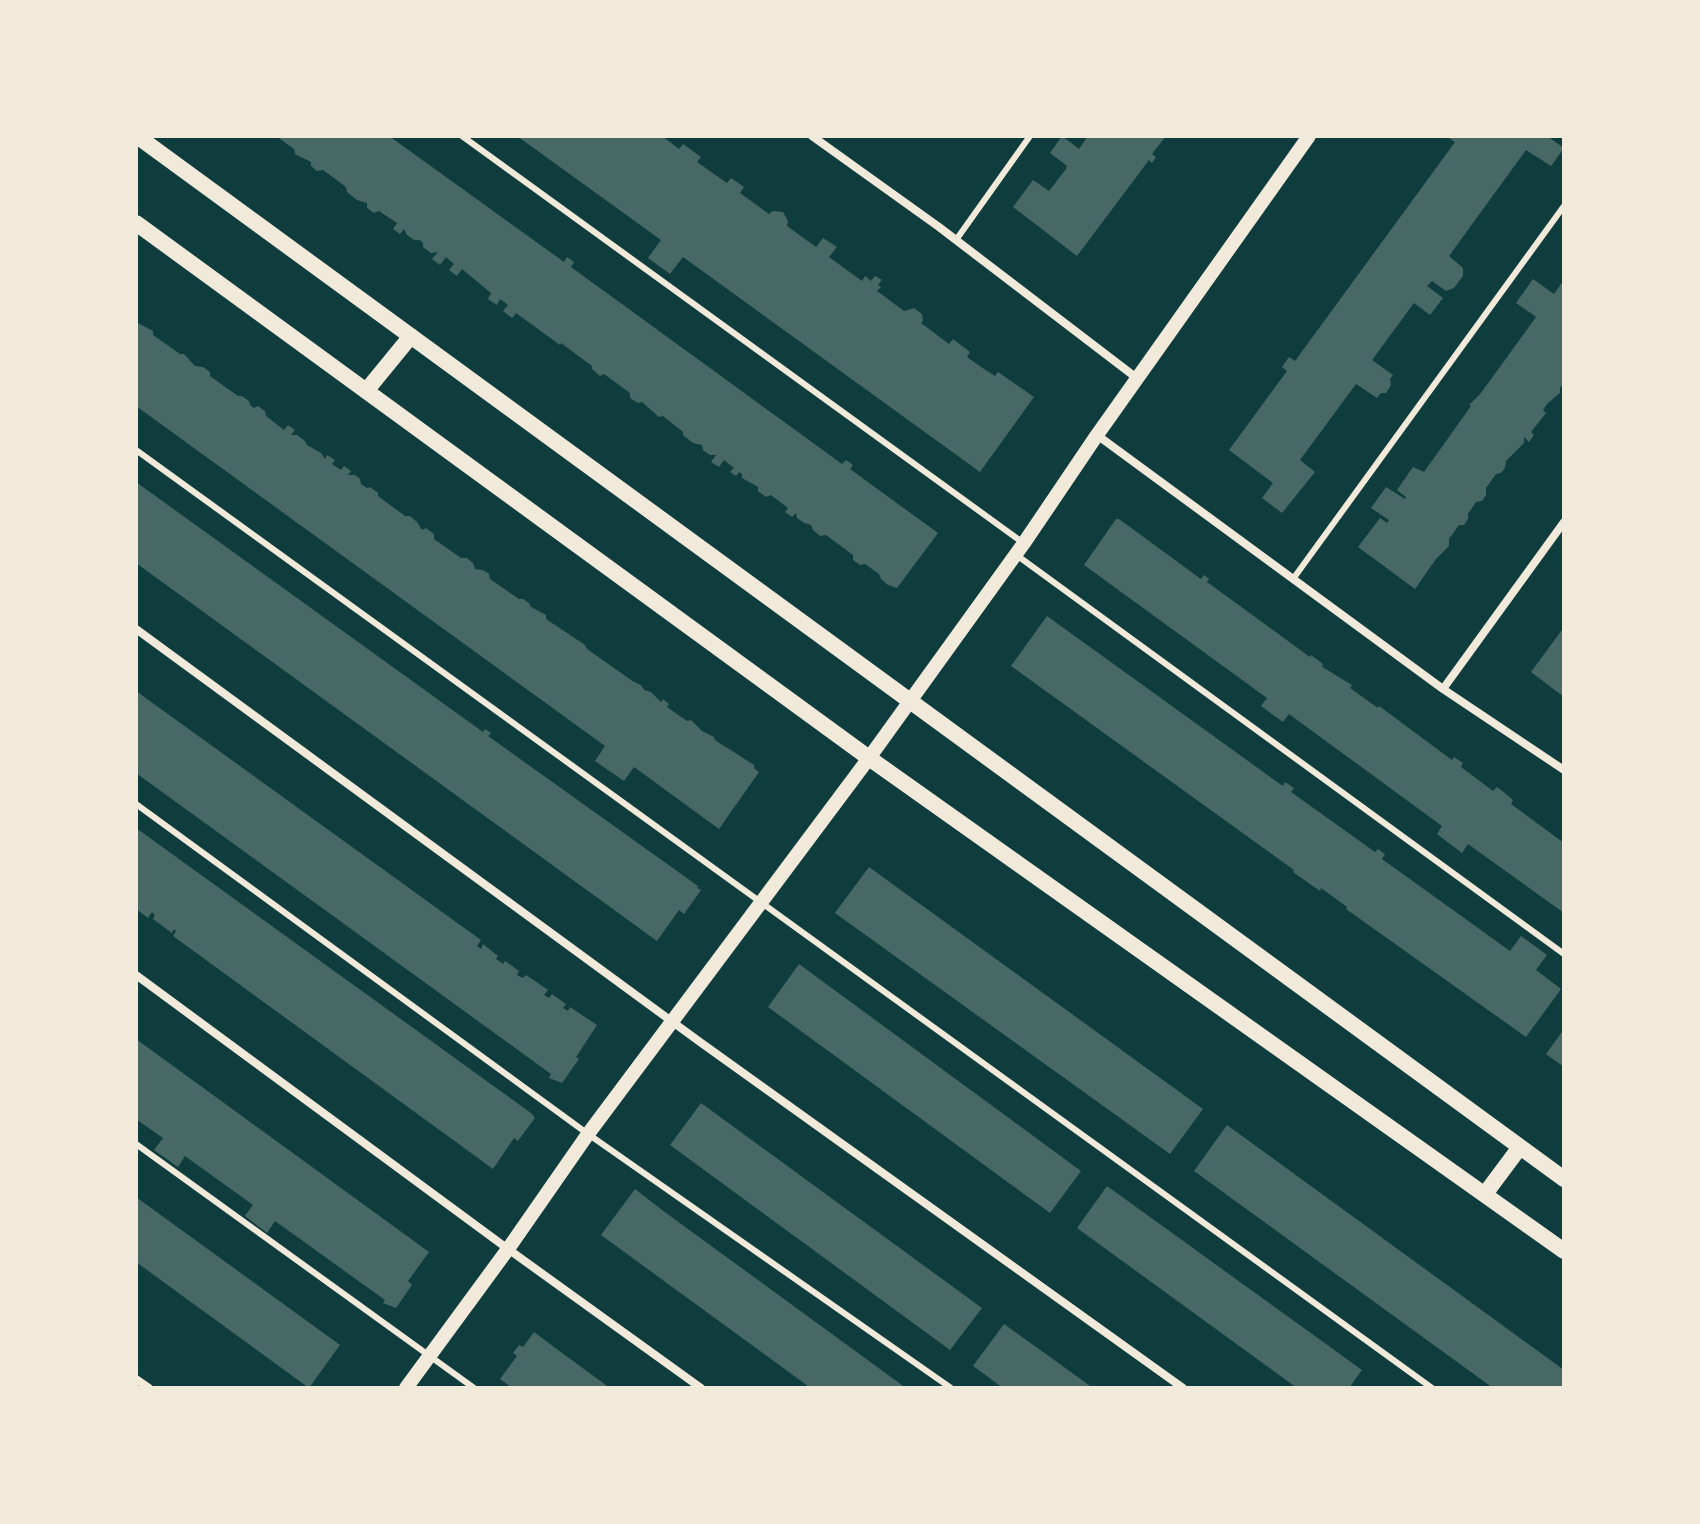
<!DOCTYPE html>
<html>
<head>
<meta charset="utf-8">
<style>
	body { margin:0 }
	#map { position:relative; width:1700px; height:1524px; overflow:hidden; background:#0f3d3e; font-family:Rubik,sans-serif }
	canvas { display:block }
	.frame { position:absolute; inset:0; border:138px solid #f1e9da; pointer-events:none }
</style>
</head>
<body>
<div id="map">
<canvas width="1700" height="1524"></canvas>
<div class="frame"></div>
</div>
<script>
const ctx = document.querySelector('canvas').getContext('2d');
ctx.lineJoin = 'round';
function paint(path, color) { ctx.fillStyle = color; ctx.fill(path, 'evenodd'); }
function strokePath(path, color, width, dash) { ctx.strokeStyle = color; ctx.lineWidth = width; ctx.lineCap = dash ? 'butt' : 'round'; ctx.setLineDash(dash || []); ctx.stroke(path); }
paint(new Path2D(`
	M276 136H389L564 262 567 257 574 262 571 267 842 464 846 460 853 465 850 469 938 533 897 588 888 585 881 579 879 574 865 564 860 565 853 560V555L826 535 820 536 813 530 811 525 804 523 797 518 796 513 792 517 785 512 788 508 771 495 766 497 758 491V487L742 478V474L739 472 736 476 730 472 734 468 724 460 719 467 711 462 716 455H710L703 450 702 445 693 443 683 435V432L663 416 659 417 642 402 638 403 630 398V393L604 374 600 376 592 369V366L561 343 560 345 516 313 512 318 503 311 508 305 500 299 497 305 488 299 491 293 462 269 457 276 449 270 454 264 446 257 440 265 432 259 438 252 431 253 423 247V243L420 240H414L407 235 404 229 400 234 393 229 397 223 379 211 374 213 367 208V203L357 200 347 192 346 187 323 170 317 171 311 166V162L295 154 294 149Z
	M517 136H662L679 149 683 144 701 157 697 162 727 183 731 178 744 187 740 193 769 214 773 211 783 212 788 221 787 226 816 247 823 238 837 247 829 257 862 281 865 276 871 281 875 276 882 280 878 285 881 287 877 291 904 311 914 308 922 314 923 321 921 323 949 344 953 339 970 352 967 357 981 367 995 376 998 372 1034 397 980 472 683 257 670 274 648 258 661 240Z
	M1062 136 1079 149 1088 136H1166L1152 154 1156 157 1152 163 1149 160 1077 256 1013 207 1033 180 1049 191 1066 169 1067 166 1050 153Z
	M1446 136H1547L1564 148 1551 166 1526 150 1449 256 1463 268V276L1454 288 1446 291 1432 281 1427 286 1443 298 1430 315 1414 303 1372 360 1393 375 1390 379 1391 385 1386 393H1381L1377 398 1356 384 1300 460 1315 472 1282 513 1262 498 1273 483 1229 450 1287 371 1282 367 1289 357 1295 361 1455 142Z
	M1533 279 1554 294 1564 280V389L1560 386V393L1547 404 1543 410 1546 413 1531 432 1534 435 1529 442 1524 437V443L1506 461 1505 468 1501 473 1496 474 1486 488V495L1482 501 1476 502 1468 514V519L1464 525H1459L1449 539V546L1436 559 1415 589 1358 547 1380 518 1387 523 1389 520 1371 508 1386 487 1405 499 1406 497 1397 490 1413 467 1424 472 1471 406 1469 405 1481 393 1536 317 1516 303Z
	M136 322 153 331V335L180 354H184L195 366 203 367 210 372V376L238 396H242L249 401 251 406 254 408 258 406 265 411 266 416 284 430 288 425 295 430 291 435H297L305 441 307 445 321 453 325 459 327 455 335 460 332 464 341 470 344 466 351 471 348 475H355L360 479 361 484 367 488 370 487 378 493V496L405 516H410L417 522 422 530 426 528 434 534V539L461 558H467L473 563 475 569 483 570 489 574 490 579 519 599H523L529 603 531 607 546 615V619L585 645 587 649 634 682 641 685 644 690 651 692 661 702 663 699 669 704 667 707 687 721 691 720 702 731 714 737 715 740 754 765V768L759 772 719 829 634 767 624 781 595 761 605 746 136 406Z
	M136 482 483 732 485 729 491 733 488 736 698 886 697 888 701 890 684 914 679 910 657 941 136 563Z
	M1116 519H1119L1201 579 1204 575 1209 579 1207 582 1310 657 1311 655 1323 664 1322 666 1324 668 1352 685 1350 688 1378 708 1379 706 1452 760 1454 757 1463 763 1461 767 1493 791 1497 787 1505 793 1513 800 1511 804 1564 843V913L1468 844 1462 853 1437 834 1442 826 1289 714 1283 722 1261 706 1267 698 1084 565Z
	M1047 616 1280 784 1283 786 1285 782 1294 788 1291 792 1375 852 1378 849 1385 854 1382 859 1510 951 1521 936 1547 955 1536 970 1561 989 1526 1037 1346 909 1347 907 1321 888 1320 891 1293 872 1294 870 1244 834 1011 666Z
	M1564 627V697L1531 672Z
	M136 691 481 940 477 946 481 949 483 944 498 956 496 959 499 961 503 964 505 961 519 971 517 975 523 978 526 975 548 990 544 995 549 998 552 994 566 1004 563 1008 568 1011 570 1007 597 1025 576 1057 579 1059 562 1083 549 1078 551 1074 136 773Z
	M136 828 531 1113 535 1118 518 1141 514 1138 493 1169 173 936 176 931 174 929 172 933 153 919 155 915 152 912 148 918 136 909Z
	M869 867 1203 1109 1170 1154 835 913Z
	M799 964 1081 1171 1050 1213 768 1007Z
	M1564 1029V1067L1546 1054Z
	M136 1039 429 1252 408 1281 412 1285 396 1308 383 1303 385 1300 275 1221 267 1233 245 1216 253 1205 185 1156 178 1167 154 1150 163 1138 136 1119Z
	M701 1103 982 1308 950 1350 670 1145Z
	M1227 1125 1564 1370V1388H1493L1194 1171Z
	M1107 1186 1362 1370 1349 1388H1297L1077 1228Z
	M635 1189 662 1210 906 1388H811L808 1386 601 1235Z
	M136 1197 340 1345 309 1388 136 1262Z
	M1004 1324 1057 1362 1093 1388H1003L999 1385 973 1366Z
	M534 1332 558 1350 610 1388H512L500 1379 517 1356 513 1353 519 1345 523 1347Z`), '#486865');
strokePath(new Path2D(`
	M462 136 1022 542
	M956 240 1030 136
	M136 450 1432 1388
	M1015 554 1564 954
	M1293 579 1564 206
	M136 804 588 1134 951 1388
	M136 1144 474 1388`), '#f1e9da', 6);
strokePath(new Path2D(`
	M812 136 939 227 1138 379
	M1097 435 1443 689 1564 770
	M136 629 700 1042 1183 1388
	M1443 689 1564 522
	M136 975 508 1249 701 1388
	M136 1379 149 1388`), '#f1e9da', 8);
strokePath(new Path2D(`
	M406 1388 508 1249 588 1134 869 758 1024 543 1097 435 1309 136`), '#f1e9da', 14);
strokePath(new Path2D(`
	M137 136 1564 1179
	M136 223 869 758 1564 1251
	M366 391 411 336
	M1485 1194 1520 1147`), '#f1e9da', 16);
</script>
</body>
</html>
